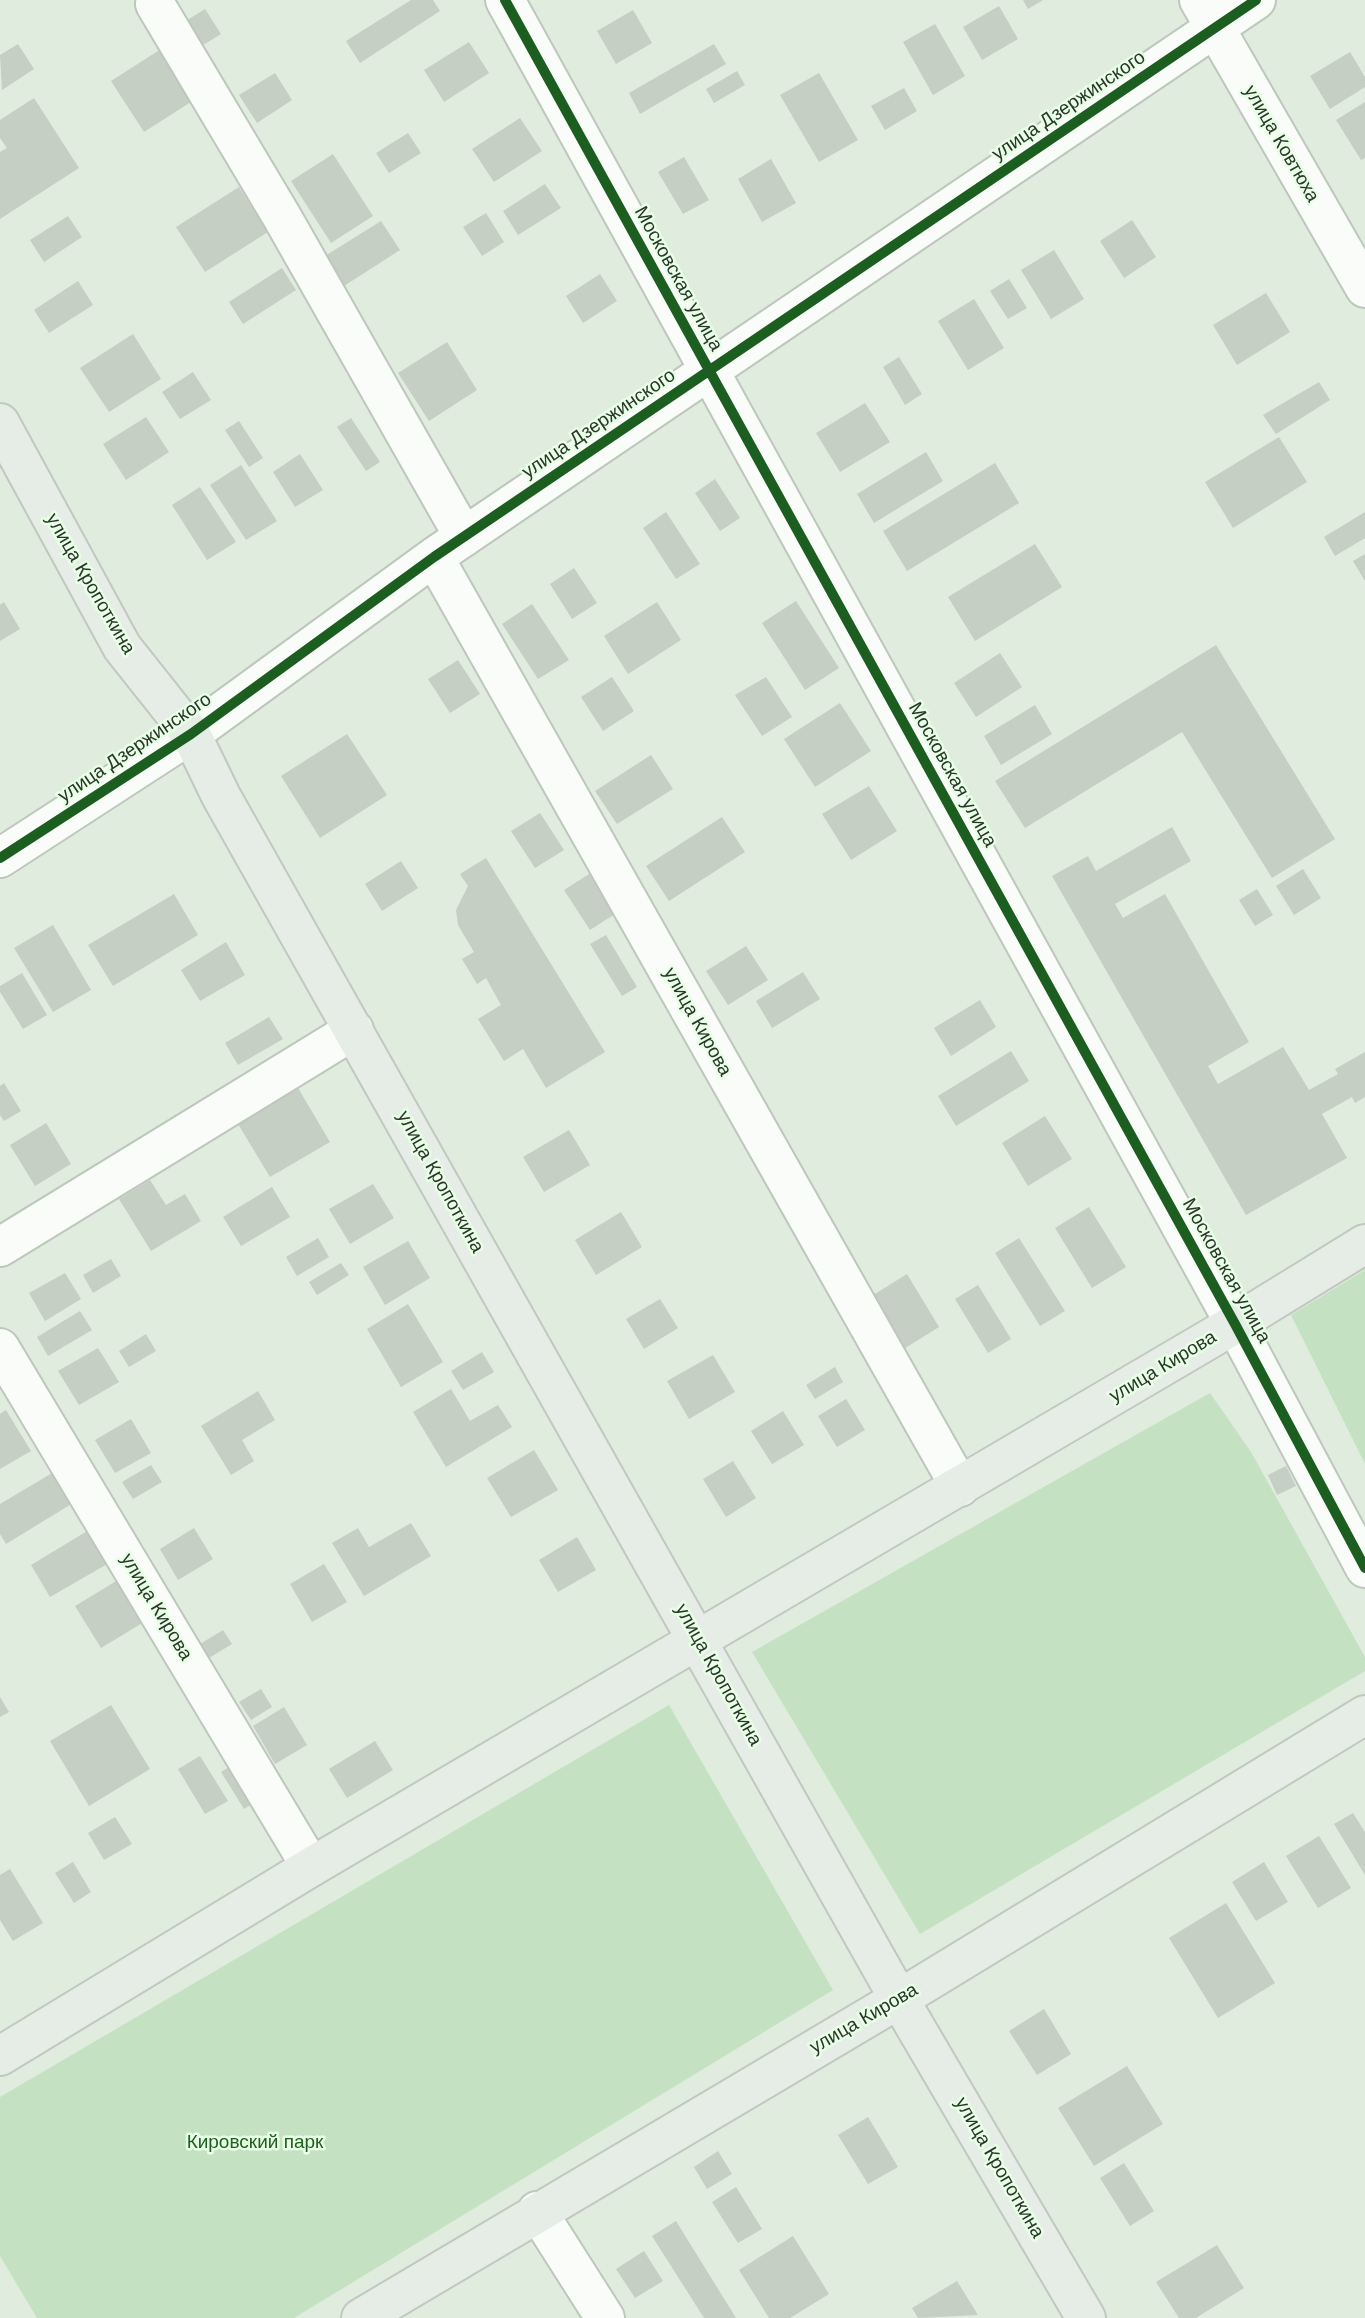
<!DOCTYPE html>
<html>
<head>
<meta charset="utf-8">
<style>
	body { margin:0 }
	canvas { display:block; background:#dfecde }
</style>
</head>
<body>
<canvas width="1365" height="2318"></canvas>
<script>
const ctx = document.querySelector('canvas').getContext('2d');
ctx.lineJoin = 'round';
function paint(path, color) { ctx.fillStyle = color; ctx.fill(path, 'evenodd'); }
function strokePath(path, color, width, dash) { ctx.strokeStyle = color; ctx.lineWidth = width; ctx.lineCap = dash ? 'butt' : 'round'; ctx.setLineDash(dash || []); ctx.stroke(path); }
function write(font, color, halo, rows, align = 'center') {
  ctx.font = font + ' Helvetica,sans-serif'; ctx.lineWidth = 5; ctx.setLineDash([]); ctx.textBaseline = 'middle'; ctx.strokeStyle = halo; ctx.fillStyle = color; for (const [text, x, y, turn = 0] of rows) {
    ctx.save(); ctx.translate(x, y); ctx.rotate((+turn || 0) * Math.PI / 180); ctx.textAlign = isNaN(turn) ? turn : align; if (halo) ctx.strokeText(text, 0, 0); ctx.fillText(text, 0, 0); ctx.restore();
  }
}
paint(new Path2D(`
	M1365 1270V1464L1291 1315Z
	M1210 1393 1251 1452 1365 1657V1671L920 1934 752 1652Z
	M669 1705 833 1990 294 2318H37L0 2256V2097Z`), '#c4e1c2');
paint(new Path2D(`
	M411 0H433L440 11 360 63 346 41Z
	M1023 0H1043L1028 9Z
	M999 6 1018 39 982 60 963 27Z
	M205 9 221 34 200 47 184 22Z
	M633 10 652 43 616 64 597 31Z
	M935 24 965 76 933 95 903 42Z
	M469 42 489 73 444 102 424 70Z
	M18 44 34 69 2 90 0 55Z
	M714 44 726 64 640 114 629 93Z
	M161 49 194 100 144 132 111 81Z
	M1350 52 1365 77V87L1330 109 1310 76Z
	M737 71 745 85 714 103 706 89Z
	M275 73 292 100 257 123 239 95Z
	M819 73 858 140 819 162 780 95Z
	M904 88 917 111 885 130 871 106Z
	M34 98 79 168 0 219V152L7 148 0 138V120Z
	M1365 102V158L1361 160 1336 120Z
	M520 118 542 151 494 182 472 149Z
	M408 133 421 153 389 173 376 153Z
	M333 154 373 216 331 243 291 181Z
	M684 157 709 200 683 214 658 172Z
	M771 159 796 203 762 222 738 179Z
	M545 184 561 208 518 235 503 211Z
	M239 187 268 232 205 272 176 227Z
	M486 213 504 242 482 256 463 227Z
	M68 216 82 237 44 262 30 240Z
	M1132 220 1156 257 1124 278 1100 241Z
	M381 221 400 250 344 286 325 256Z
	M1054 250 1084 299 1051 319 1021 270Z
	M282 268 296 290 243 324 229 302Z
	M600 274 617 301 583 323 566 296Z
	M1009 279 1027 308 1008 319 990 291Z
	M78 281 93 305 49 333 34 310Z
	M1266 293 1290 332 1237 365 1213 325Z
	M974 299 1004 348 968 370 938 321Z
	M133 334 161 379 109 412 80 368Z
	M447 342 477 390 429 421 398 373Z
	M899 357 922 394 905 405 883 367Z
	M193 372 211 400 180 419 162 392Z
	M1319 382 1330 400 1276 434 1263 415Z
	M865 403 890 442 840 472 816 433Z
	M146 417 169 452 126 480 103 444Z
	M351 418 380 462 366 471 337 427Z
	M239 421 263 458 249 467 225 430Z
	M1279 437 1307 482 1233 528 1205 482Z
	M926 452 943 481 874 523 857 494Z
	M300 454 323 490 295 507 273 472Z
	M995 463 1019 503 907 571 883 531Z
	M241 465 277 521 246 540 210 485Z
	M715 479 740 518 720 531 695 493Z
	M200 487 236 542 207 560 172 505Z
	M666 512 700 564 676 579 643 528Z
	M1365 512V538L1335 556 1324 537Z
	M1035 544 1062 587 975 641 948 597Z
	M1365 554V581L1353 561Z
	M574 568 597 603 572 619 550 584Z
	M796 601 839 668 805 690 762 623Z
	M4 602 20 629 0 641V605Z
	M657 602 681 640 628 674 604 636Z
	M532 604 569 660 538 679 502 624Z
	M1216 645 1335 839 1272 878 1182 732 1025 828 995 781Z
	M1000 653 1022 687 976 717 954 683Z
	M458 660 480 694 450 713 428 679Z
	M612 677 634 711 603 731 581 697Z
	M766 677 792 717 762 736 735 695Z
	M840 703 871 751 815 787 784 739Z
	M1035 705 1052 734 1001 765 984 736Z
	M347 734 387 795 320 838 281 776Z
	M651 755 673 789 617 824 595 791Z
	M869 786 897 831 851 860 822 814Z
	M540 813 564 850 535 868 511 831Z
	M722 817 745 852 669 901 646 866Z
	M1172 827 1191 861 1115 904 1123 918 1165 894 1249 1042 1208 1066 1218 1084 1283 1047 1309 1090 1338 1074 1335 1069 1365 1052V1097L1355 1103 1352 1097 1322 1114 1347 1158 1246 1215 1052 876 1088 856 1096 871Z
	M486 858 605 1052 546 1088 523 1049 504 1061 478 1019 501 1005 486 978 477 984 462 959 474 952 458 925 456 910 468 886 460 874Z
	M401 861 418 888 382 911 365 884Z
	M1303 869 1321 898 1294 915 1276 886Z
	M589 874 615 914 590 930 564 890Z
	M1257 889 1273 915 1255 926 1239 900Z
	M174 894 198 935 113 986 88 945Z
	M53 925 91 990 53 1012 14 948Z
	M606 935 637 987 622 996 590 944Z
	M226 942 245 975 200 1001 181 970Z
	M746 946 768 980 728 1005 706 971Z
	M803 972 820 999 772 1028 756 1001Z
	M22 973 47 1015 23 1029 0 992V986Z
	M980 1000 996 1027 951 1056 934 1028Z
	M269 1017 283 1039 238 1065 225 1043Z
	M1011 1051 1029 1081 956 1126 938 1096Z
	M4 1083 21 1111 4 1121 0 1115V1086Z
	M298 1088 330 1142 270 1177 238 1124Z
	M1045 1116 1072 1159 1028 1186 1002 1143Z
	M46 1123 71 1164 35 1186 10 1145Z
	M569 1130 590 1165 544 1192 523 1157Z
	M150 1180 166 1205 185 1194 201 1221 151 1251 119 1199Z
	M373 1184 394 1218 350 1244 329 1209Z
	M272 1187 290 1217 241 1246 223 1217Z
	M1089 1207 1126 1267 1092 1288 1055 1228Z
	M621 1212 642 1247 596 1275 575 1240Z
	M318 1238 329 1257 297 1276 286 1257Z
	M1019 1238 1065 1311 1040 1326 995 1253Z
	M408 1241 430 1278 385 1305 363 1267Z
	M111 1259 121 1276 93 1293 83 1275Z
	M341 1263 349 1275 317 1295 309 1282Z
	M65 1273 81 1299 45 1321 29 1293Z
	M907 1274 939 1327 894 1355 862 1302Z
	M978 1285 1011 1339 988 1353 955 1299Z
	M660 1299 678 1328 644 1349 626 1319Z
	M408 1304 443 1362 401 1387 367 1329Z
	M80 1311 92 1330 48 1356 37 1337Z
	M146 1334 156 1351 129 1367 119 1351Z
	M98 1348 119 1382 79 1405 58 1371Z
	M482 1352 494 1372 463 1390 451 1371Z
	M713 1355 735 1392 689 1419 667 1381Z
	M835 1367 843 1382 815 1399 806 1385Z
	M451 1389 470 1421 498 1405 512 1427 446 1467 413 1412Z
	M258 1391 275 1420 242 1440 254 1461 231 1475 201 1426Z
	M846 1399 865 1430 837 1447 818 1416Z
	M6 1410 31 1451 0 1469V1414Z
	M783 1411 804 1445 772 1464 751 1431Z
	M131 1419 151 1453 115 1473 95 1440Z
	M534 1450 558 1490 511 1517 487 1478Z
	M733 1461 756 1498 726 1517 703 1479Z
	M151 1465 162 1482 133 1499 122 1482Z
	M1286 1466 1296 1486 1277 1495 1268 1475Z
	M54 1472 73 1503 6 1544 0 1534V1504Z
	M411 1523 431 1556 364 1596 332 1543 358 1528 369 1547Z
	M194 1528 213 1559 178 1580 160 1549Z
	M89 1530 109 1563 50 1597 31 1565Z
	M577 1537 596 1570 558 1592 539 1560Z
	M324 1564 347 1602 312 1622 290 1584Z
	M118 1580 144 1622 101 1648 75 1606Z
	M223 1630 232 1644 209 1658 200 1644Z
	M261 1689 272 1707 251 1720 239 1702Z
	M0 1697 9 1712 0 1717Z
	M111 1705 150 1769 89 1806 50 1741Z
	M284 1707 307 1745 275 1764 253 1726Z
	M375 1741 393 1770 347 1798 329 1769Z
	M200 1756 228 1801 205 1814 178 1769Z
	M237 1762 259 1800 244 1809 221 1772Z
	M1353 1813 1365 1832V1875L1334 1824Z
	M115 1817 132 1844 104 1860 88 1833Z
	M1319 1836 1351 1888 1318 1908 1286 1856Z
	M73 1862 91 1892 74 1903 55 1873Z
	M1264 1862 1288 1902 1256 1921 1232 1882Z
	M10 1869 43 1923 13 1941 0 1920V1875Z
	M1226 1903 1275 1983 1218 2018 1169 1938Z
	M1044 2009 1071 2054 1037 2075 1009 2031Z
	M1127 2066 1163 2124 1094 2166 1058 2108Z
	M868 2117 898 2167 868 2184 838 2135Z
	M718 2151 732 2174 707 2189 694 2167Z
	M1124 2163 1154 2211 1130 2226 1100 2178Z
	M736 2187 762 2229 738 2243 712 2202Z
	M676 2221 736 2318H704L652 2236Z
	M793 2236 829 2294 790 2318H769L739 2270Z
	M1217 2245 1244 2288 1196 2318H1179L1156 2282Z
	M644 2251 663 2281 635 2298 616 2269Z
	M957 2281 978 2315 918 2318 912 2308Z`), '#c5cfc4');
const minor = new Path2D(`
	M505 0 1235 1324 1365 1568
	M1199 0 1365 288
	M155 4 282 217 464 537
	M434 557 960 1487
	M0 858 191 734 434 557 1256 0
	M0 1247 354 1030
	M0 1348 311 1867
	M537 2211 605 2318`);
const major = new Path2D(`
	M0 423 122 647 191 734 221 796 899 1999 1086 2318
	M0 2056 311 1867 1235 1324 1365 1244
	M361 2318 899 1999 1365 1715`);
strokePath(minor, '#bdc7bc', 42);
strokePath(major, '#c2c8c1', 42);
strokePath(minor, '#fafcfa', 38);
strokePath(major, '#e6ede6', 38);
strokePath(new Path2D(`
	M505 0 1235 1324 1365 1568
	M0 858 191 734 434 557 1256 0`), '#1b5e20', 10);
write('19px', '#2c352c', '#e7ffe5', [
	["улица Дзержинского",1069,106,-34],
	["улица Ковтюха",1281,144,60],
	["Московская улица",678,279,61],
	["улица Дзержинского",599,424,-34],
	["улица Кропоткина",90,584,60],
	["улица Дзержинского",135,748,-34],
	["Московская улица",952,775,61],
	["улица Кирова",697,1022,61],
	["улица Кропоткина",440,1182,61],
	["Московская улица",1226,1271,61],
	["улица Кирова",1163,1367,-31],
	["улица Кирова",156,1607,59],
	["улица Кропоткина",718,1675,61],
	["улица Кирова",864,2019,-30],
	["улица Кропоткина",999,2168,60]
]);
write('19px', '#1f5f1f', '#e7ffe5', [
	["Кировский парк",255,2143]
]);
</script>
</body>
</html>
